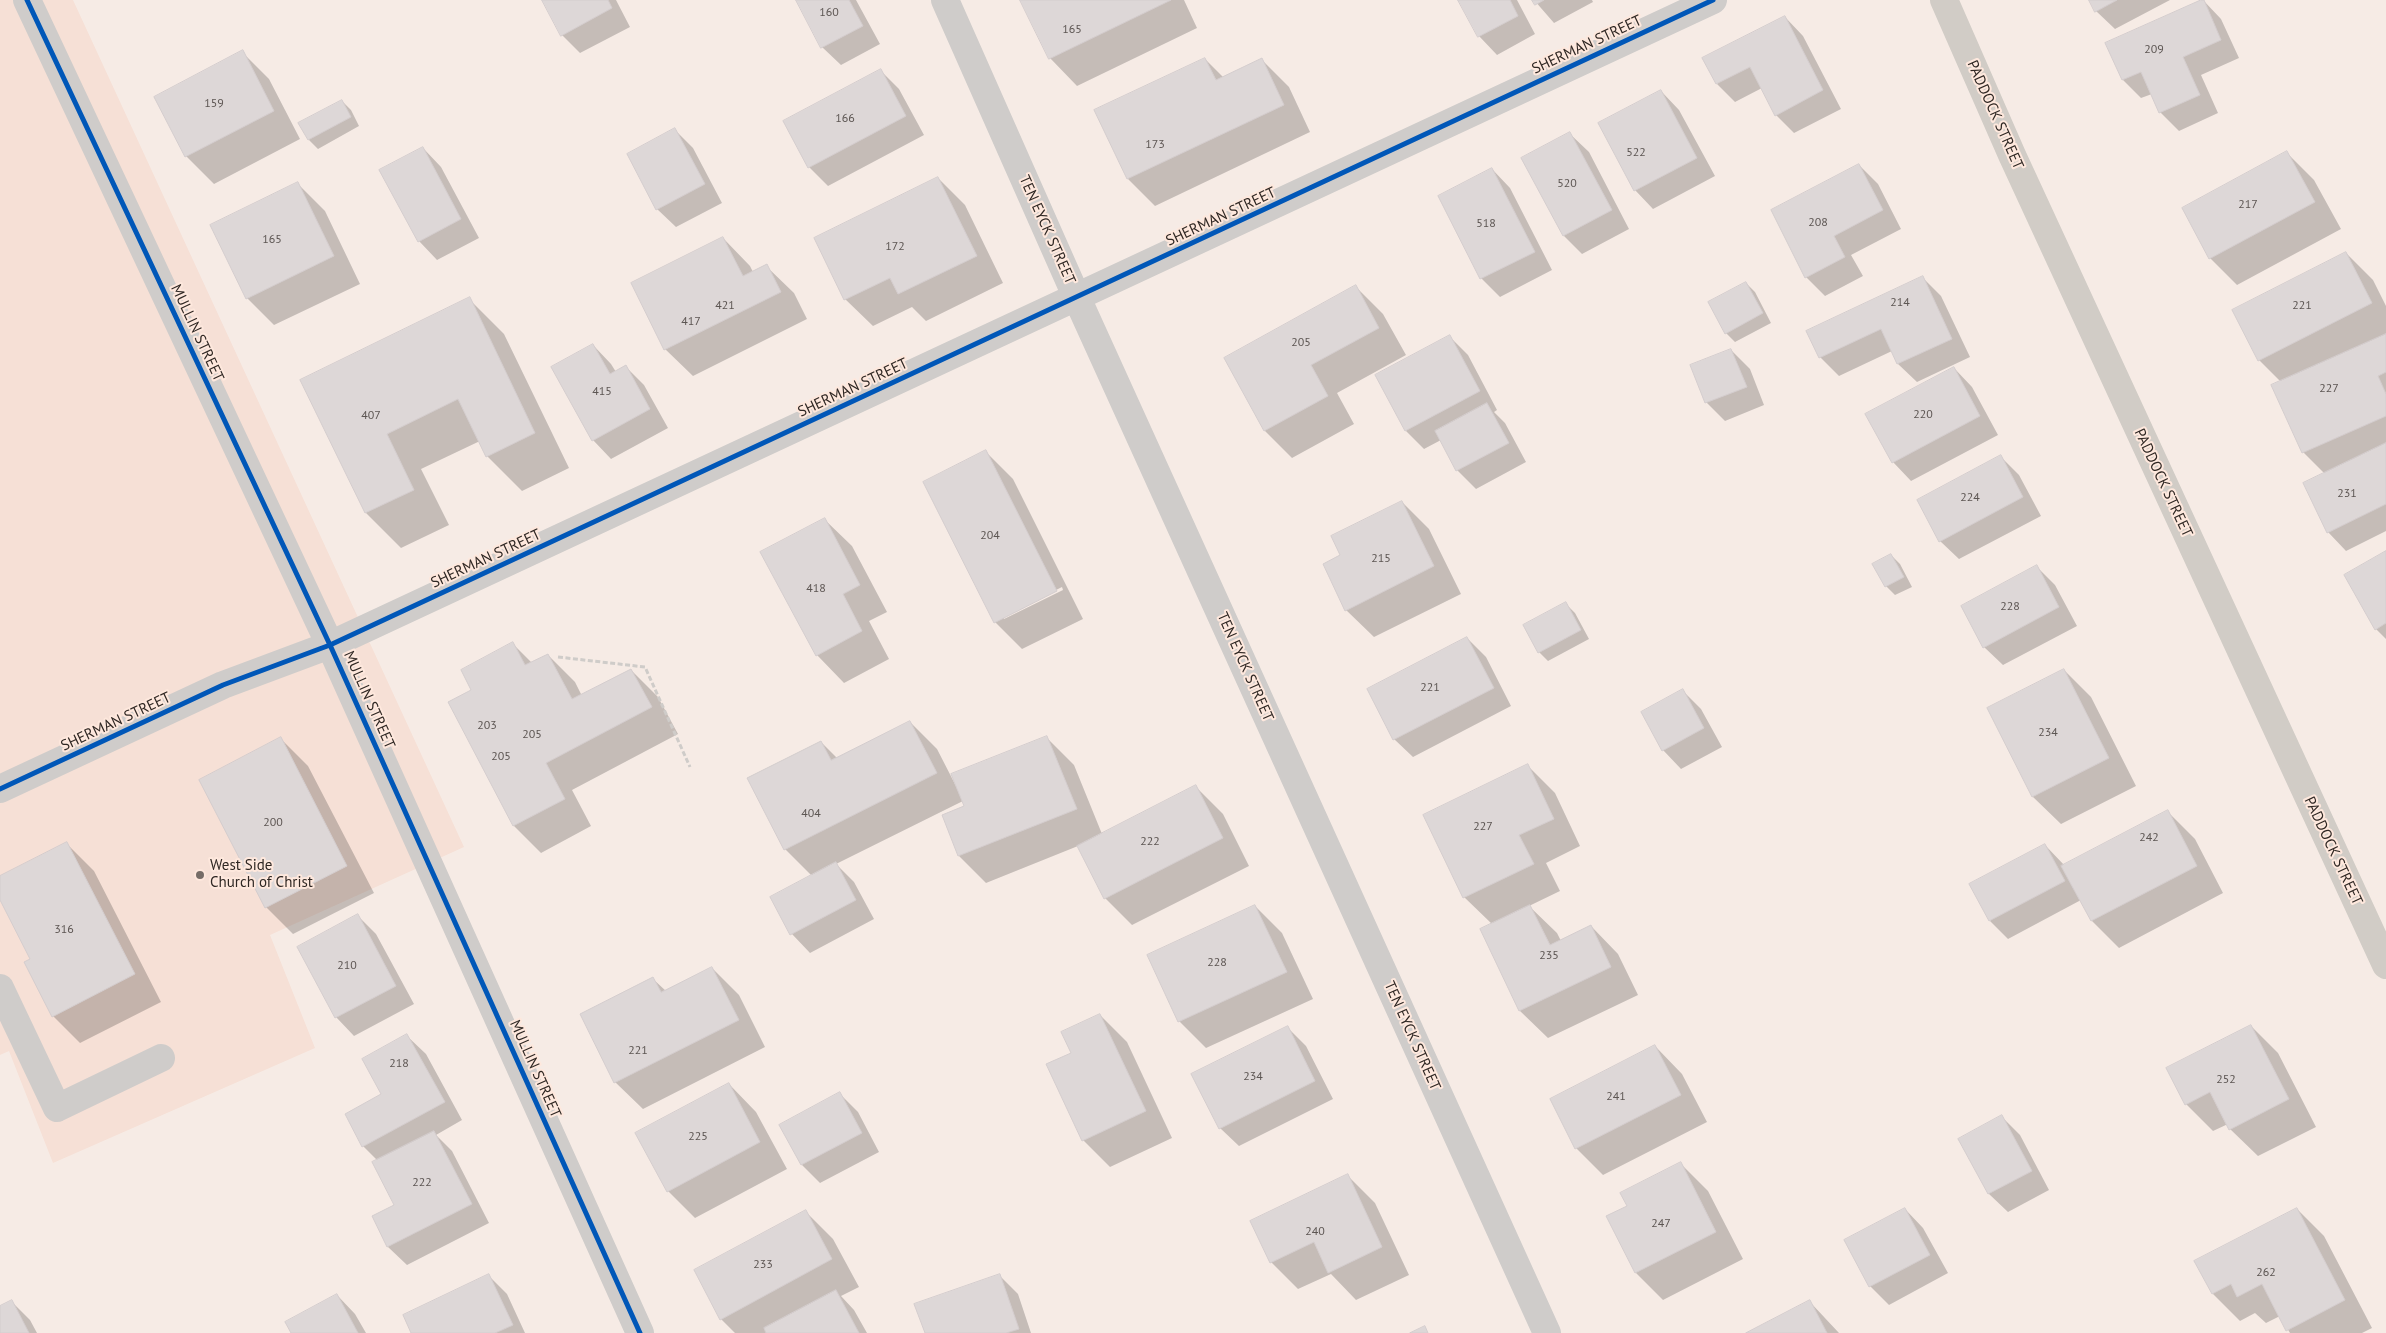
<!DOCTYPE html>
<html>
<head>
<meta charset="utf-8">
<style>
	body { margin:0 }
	canvas { display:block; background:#f6ebe5 }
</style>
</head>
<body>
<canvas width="2386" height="1333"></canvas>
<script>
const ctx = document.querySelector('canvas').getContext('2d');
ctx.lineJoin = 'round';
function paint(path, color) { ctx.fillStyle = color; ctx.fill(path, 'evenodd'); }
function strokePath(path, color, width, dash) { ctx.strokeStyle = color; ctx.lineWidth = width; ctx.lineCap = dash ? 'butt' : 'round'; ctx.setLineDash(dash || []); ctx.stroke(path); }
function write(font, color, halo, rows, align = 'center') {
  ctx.font = font + ' "PT Sans",sans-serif'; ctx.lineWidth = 4; ctx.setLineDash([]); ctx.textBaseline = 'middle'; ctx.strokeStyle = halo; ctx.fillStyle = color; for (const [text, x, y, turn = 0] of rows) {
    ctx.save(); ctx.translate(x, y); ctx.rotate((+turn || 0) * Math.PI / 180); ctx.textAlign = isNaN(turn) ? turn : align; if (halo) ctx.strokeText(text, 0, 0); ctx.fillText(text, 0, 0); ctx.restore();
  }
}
paint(new Path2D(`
	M0 0H73L464 847 270 935 315 1048 53 1163 9 1051 0 1055Z`), '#f6e0d6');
paint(new Path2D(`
	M544 0H616L630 27 580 53 562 35Z
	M797 0H856L880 44 841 65 822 47Z
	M1021 0H1184L1197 28 1077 86 1050 58Z
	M1460 0H1517L1535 34 1497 55 1479 36Z
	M1534 0H1592L1593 2 1554 23Z
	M2091 0H2170L2115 29 2096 11Z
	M2203 0 2221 19 2239 58 2201 75 2218 113 2179 131 2160 112 2152 94 2141 98 2123 80 2107 43Z
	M1785 17 1803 36 1841 109 1794 133 1776 115 1762 88 1735 102 1717 84Z
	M242 52 269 79 300 139 214 184 186 156 156 97Z
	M1205 59 1224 78 1262 60 1289 87 1310 132 1155 206 1128 179 1096 111Z
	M881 71 899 89 924 135 828 186 809 167 785 122Z
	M1661 91 1679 110 1715 176 1653 209 1635 190Z
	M342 101 351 110 359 126 318 149 309 140 300 123Z
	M675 130 693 148 722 203 676 227 657 209Z
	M1570 134 1589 152 1629 229 1582 254 1564 236Z
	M423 148 441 167 479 238 437 260 419 241Z
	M2287 153 2314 180 2341 229 2237 285 2210 258Z
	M1859 165 1878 184 1901 229 1851 255 1863 276 1825 296 1806 277 1772 210Z
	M1492 169 1510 188 1552 270 1500 297 1481 278Z
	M938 178 965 205 1003 283 926 321 912 307 873 326 845 299Z
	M298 184 325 211 360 284 274 325 247 298Z
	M723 238 750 266 753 272 766 266 794 293 807 319 693 376 665 349Z
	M2346 253 2373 280 2386 306V531L2346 551 2328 532 2325 474 2303 452 2281 382 2259 360Z
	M1922 277 1941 296 1970 357 1917 382 1898 364 1892 351 1839 376 1820 357 1808 331Z
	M1746 283 1755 292 1771 323 1735 342 1726 333Z
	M1356 287 1383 314 1406 355 1337 393 1354 424 1292 458 1265 431 1225 359Z
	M469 299 504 334 569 468 522 491 487 456 480 441 421 469 449 525 401 548 366 513 302 380Z
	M1450 337 1468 355 1497 410 1494 412 1505 423 1526 462 1476 489 1457 470 1441 440 1424 449 1406 431Z
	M593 345 611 364 616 372 626 367 644 385 668 428 611 459 593 440Z
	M1731 350 1750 369 1764 405 1725 421 1706 402Z
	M1954 368 1972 387 1998 435 1911 481 1893 462Z
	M986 452 1013 479 1083 619 1022 649 995 622ZM1062 587 1063 590 1004 619V616Z
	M2001 457 2019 475 2041 516 1959 559 1940 541Z
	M1402 502 1429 529 1461 594 1374 637 1346 610 1342 555Z
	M824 519 852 546 887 612 869 621 889 659 844 683 817 655Z
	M2386 553V639L2376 629Z
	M1891 555 1900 564 1912 587 1895 595 1886 586Z
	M2037 567 2055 585 2077 626 2003 665 1984 647Z
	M1566 604 1575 613 1589 639 1548 661 1539 652Z
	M1467 638 1486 657 1511 706 1413 757 1394 739Z
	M513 644 532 663 548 655 575 682 582 696 631 670 658 697 678 734 572 790 591 826 541 853 514 826 449 703 473 691Z
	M2064 670 2091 697 2136 786 2061 824 2033 797 1988 708Z
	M1683 691 1701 709 1722 747 1681 769 1663 750Z
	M910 722 937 749 956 786 1047 738 1074 765 1102 834 1196 787 1223 814 1249 866 1132 925 1105 898 1078 846 986 883 959 856 943 816 966 807 963 801 836 864 854 882 874 919 810 953 792 934 772 897 812 876 785 849 821 742 837 758Z
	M281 739 308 766 374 893 293 934 266 907Z
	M1528 766 1555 793 1580 846 1546 863 1560 891 1529 906 1557 933 1561 941 1591 926 1618 954 1638 995 1548 1038 1520 1011 1482 929 1492 924 1464 897Z
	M2168 812 2195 839 2223 893 2119 948 2092 921 2081 900 2008 939 1990 921 2045 845 2065 866Z
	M67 844 94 871 161 1002 80 1043 53 1016 32 960 0 898V878Z
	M1255 906 1282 933 1313 999 1206 1048 1179 1021Z
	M358 916 376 934 414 1004 354 1036 336 1017Z
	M712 968 739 995 765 1047 643 1109 615 1082 653 979 666 991Z
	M1100 1015 1127 1042 1172 1138 1110 1167 1083 1140 1072 1053Z
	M2251 1026 2278 1053 2316 1127 2258 1156 2230 1129 2228 1124 2213 1131 2186 1104Z
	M1287 1027 1306 1046 1333 1099 1239 1146 1220 1128Z
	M407 1036 426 1054 462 1120 436 1135 452 1151 489 1223 407 1265 388 1247 373 1217 396 1205 378 1161 363 1146Z
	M1655 1046 1682 1074 1707 1122 1603 1175 1576 1148Z
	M729 1084 756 1112 787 1169 695 1218 668 1191Z
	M840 1094 858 1112 879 1152 820 1183 802 1165Z
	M2002 1117 2020 1135 2049 1190 2008 1212 1989 1194 1960 1139Z
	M1681 1164 1708 1191 1743 1259 1663 1300 1636 1273 1607 1217 1629 1206Z
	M1348 1176 1375 1203 1409 1275 1356 1300 1331 1274 1298 1289 1271 1262Z
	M1905 1209 1923 1228 1948 1273 1889 1305 1870 1286Z
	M2297 1209 2324 1236 2372 1328 2362 1333H2290L2280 1316 2266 1323 2255 1313 2240 1321 2213 1294 2196 1262Z
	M806 1212 833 1239 859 1287 841 1296 854 1310 867 1333H735L721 1319Z
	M489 1276 507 1294 525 1333H413Z
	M1000 1276 1018 1294 1031 1333H926Z
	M337 1295 355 1314 366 1333H292Z
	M12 1302 30 1320 37 1333H0V1308Z
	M1810 1302 1839 1333H1749Z`), '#0003');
const building = new Path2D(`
	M542 0H608L612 8 561 36Z
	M796 0H849L863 26 821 48Z
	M1020 0H1171L1049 59Z
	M1458 0H1510L1518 16 1478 37Z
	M1532 0H1544L1535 5Z
	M2089 0H2117L2095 12Z
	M2201 0H2204L2221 40 2183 57 2200 95 2159 113 2141 72 2122 80 2105 43Z
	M1785 16 1823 90 1775 116 1750 67 1716 84 1702 58Z
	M243 50 274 111 185 157 154 97Z
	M1205 58 1216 80 1262 58 1284 105 1127 179 1094 110Z
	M881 69 906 116 808 168 783 121Z
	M1661 90 1697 158 1634 191 1598 123Z
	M342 100 351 117 308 140 298 123Z
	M675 128 705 184 656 210 627 154Z
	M1570 132 1612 210 1563 236 1521 158Z
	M423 147 461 219 418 242 379 170Z
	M2287 151 2315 202 2209 259 2182 208Z
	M1859 164 1883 210 1834 236 1845 257 1805 278 1771 210Z
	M1492 168 1535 252 1480 279 1438 196Z
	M938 177 977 256 898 294 890 278 844 300 814 238Z
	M298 182 334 256 246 299 210 225Z
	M723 237 743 276 767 264 781 292 664 350 631 283Z
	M2346 252 2372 303 2258 361 2232 310Z
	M1923 276 1952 339 1897 364 1881 329 1819 358 1806 331Z
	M1746 282 1763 313 1725 334 1708 302Z
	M1356 285 1379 328 1311 365 1328 396 1264 431 1224 358Z
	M470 297 535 433 486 457 458 399 387 434 414 490 365 513 300 380Z
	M2386 334V372L2378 376 2386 394V416L2302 453 2271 385Z
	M1450 335 1480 391 1405 431 1375 375Z
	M593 344 610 374 626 365 650 409 592 441 551 367Z
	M1731 349 1747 387 1705 403 1690 365Z
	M1954 367 1980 416 1892 463 1865 414Z
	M1487 403 1509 443 1456 471 1435 431Z
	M2386 443V504L2327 533 2303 483Z
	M986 450 1057 591 994 623 923 482Z
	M2001 455 2023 497 1939 542 1917 500Z
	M1402 501 1434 566 1345 611 1323 564 1340 555 1331 536Z
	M825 518 860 585 843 594 862 631 816 656 760 552Z
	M2386 551V623L2375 630 2344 575Z
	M1891 554 1904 577 1885 587 1872 564Z
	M2037 565 2059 607 1983 648 1961 606Z
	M1566 602 1581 630 1538 653 1523 625Z
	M1467 637 1494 688 1393 740 1367 689Z
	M513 642 525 665 548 654 572 699 631 669 652 707 546 763 565 799 513 826 448 702 471 690 461 670Z
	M2064 669 2109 758 2032 797 1987 708Z
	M1683 689 1704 728 1662 751 1641 712Z
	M910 721 937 773 784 850 747 778 821 741 831 760Z
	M1047 736 1077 809 958 856 942 815 964 806 951 774Z
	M281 737 347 866 265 908 199 780Z
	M1528 764 1554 819 1519 835 1534 864 1463 898 1423 815Z
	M1196 785 1223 838 1104 899 1077 846Z
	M2168 810 2197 866 2091 921 2061 866Z
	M67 842 135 974 52 1017 24 962 30 959 0 900V876Z
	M2045 844 2065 881 1989 921 1969 884Z
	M836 862 856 900 790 935 770 897Z
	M1255 905 1287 972 1178 1022 1147 955Z
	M1530 905 1550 945 1591 925 1611 967 1519 1011 1480 929Z
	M358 914 396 986 335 1018 297 947Z
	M712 967 739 1020 614 1083 580 1014 653 977 661 992Z
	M1100 1014 1146 1111 1082 1141 1046 1064 1071 1053 1061 1032Z
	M2251 1025 2289 1099 2229 1130 2210 1092 2185 1105 2166 1068Z
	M1288 1026 1315 1081 1219 1129 1191 1074Z
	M407 1034 445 1102 362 1147 345 1114 381 1094 362 1059Z
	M1655 1045 1681 1095 1575 1149 1550 1099Z
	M729 1083 760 1142 667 1192 635 1133Z
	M840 1092 862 1133 801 1165 779 1125Z
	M2002 1115 2032 1171 1988 1194 1958 1139Z
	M434 1131 472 1204 387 1247 372 1216 394 1205 372 1162Z
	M1681 1162 1716 1232 1635 1273 1606 1216 1627 1206 1620 1193Z
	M1348 1174 1382 1247 1328 1273 1314 1242 1270 1263 1250 1221Z
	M1905 1208 1930 1255 1869 1287 1844 1240Z
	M2297 1208 2345 1300 2286 1331 2262 1284 2237 1297 2231 1284 2212 1294 2194 1261Z
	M806 1210 832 1259 720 1320 694 1270Z
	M489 1274 513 1325 495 1333H411L403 1315Z
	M1000 1274 1019 1329 1006 1333H925L914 1304Z
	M836 1290 859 1333H766L764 1328Z
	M337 1294 358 1333H291L285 1322Z
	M12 1300 29 1333H0V1306Z
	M1810 1300 1827 1333H1746Z
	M1425 1326 1428 1333H1410Z`);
paint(building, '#ddd7d7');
strokePath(building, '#d4cdce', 1);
strokePath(new Path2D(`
	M558 657 645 667 690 767`), '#cfccc9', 3, [5, 2.5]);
strokePath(new Path2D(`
	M27 0 330 645 640 1333
	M945 0 1077 298 1547 1333
	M0 789 223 685 330 645 1713 0
	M0 988 57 1108 161 1058`), '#cfccca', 28);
strokePath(new Path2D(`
	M1944 0 2012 155 2386 965`), '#d1ccc6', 28);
strokePath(new Path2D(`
	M27 0 330 645 640 1333
	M0 789 223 685 330 645 1713 0`), '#0057b8', 5);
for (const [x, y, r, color] of [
	[200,875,5,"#756c67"]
]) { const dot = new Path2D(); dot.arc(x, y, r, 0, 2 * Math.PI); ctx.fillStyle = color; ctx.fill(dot); strokePath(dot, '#fee8dd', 2); }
write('12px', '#5c5552', null, [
	["160",829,13],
	["165",1072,30],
	["209",2154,50],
	["159",214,104],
	["166",845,119],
	["173",1155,145],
	["522",1636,153],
	["520",1567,184],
	["217",2248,205],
	["208",1818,223],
	["518",1486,224],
	["165",272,240],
	["172",895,247],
	["214",1900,303],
	["421",725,306],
	["221",2302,306],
	["417",691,322],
	["205",1301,343],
	["227",2329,389],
	["415",602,392],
	["220",1923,415],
	["407",371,416],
	["231",2347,494],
	["224",1970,498],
	["204",990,536],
	["215",1381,559],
	["418",816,589],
	["228",2010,607],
	["221",1430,688],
	["203",487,726],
	["234",2048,733],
	["205",532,735],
	["205",501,757],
	["404",811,814],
	["200",273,823],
	["227",1483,827],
	["242",2149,838],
	["222",1150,842],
	["316",64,930],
	["235",1549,956],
	["228",1217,963],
	["210",347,966],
	["221",638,1051],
	["218",399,1064],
	["234",1253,1077],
	["252",2226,1080],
	["241",1616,1097],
	["225",698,1137],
	["222",422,1183],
	["247",1661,1224],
	["240",1315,1232],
	["233",763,1265],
	["262",2266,1273]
]);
write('15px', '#2f2723', '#fee8dd', [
	["SHERMAN STREET",1587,45,-25],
	["PADDOCK STREET",1995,115,66],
	["SHERMAN STREET",1221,217,-25],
	["TEN EYCK STREET",1047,230,66],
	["MULLIN STREET",197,333,65],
	["SHERMAN STREET",853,388,-25],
	["PADDOCK STREET",2163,483,65],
	["SHERMAN STREET",486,559,-25],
	["TEN EYCK STREET",1245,667,66],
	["MULLIN STREET",369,700,66],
	["SHERMAN STREET",116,722,-25],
	["PADDOCK STREET",2333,851,65],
	["TEN EYCK STREET",1412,1036,66],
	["MULLIN STREET",535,1069,66]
]);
write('15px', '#2f2723', '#fee8dd', [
	["West Side",210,866],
	["Church of Christ",210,883]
], 'left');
</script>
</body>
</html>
